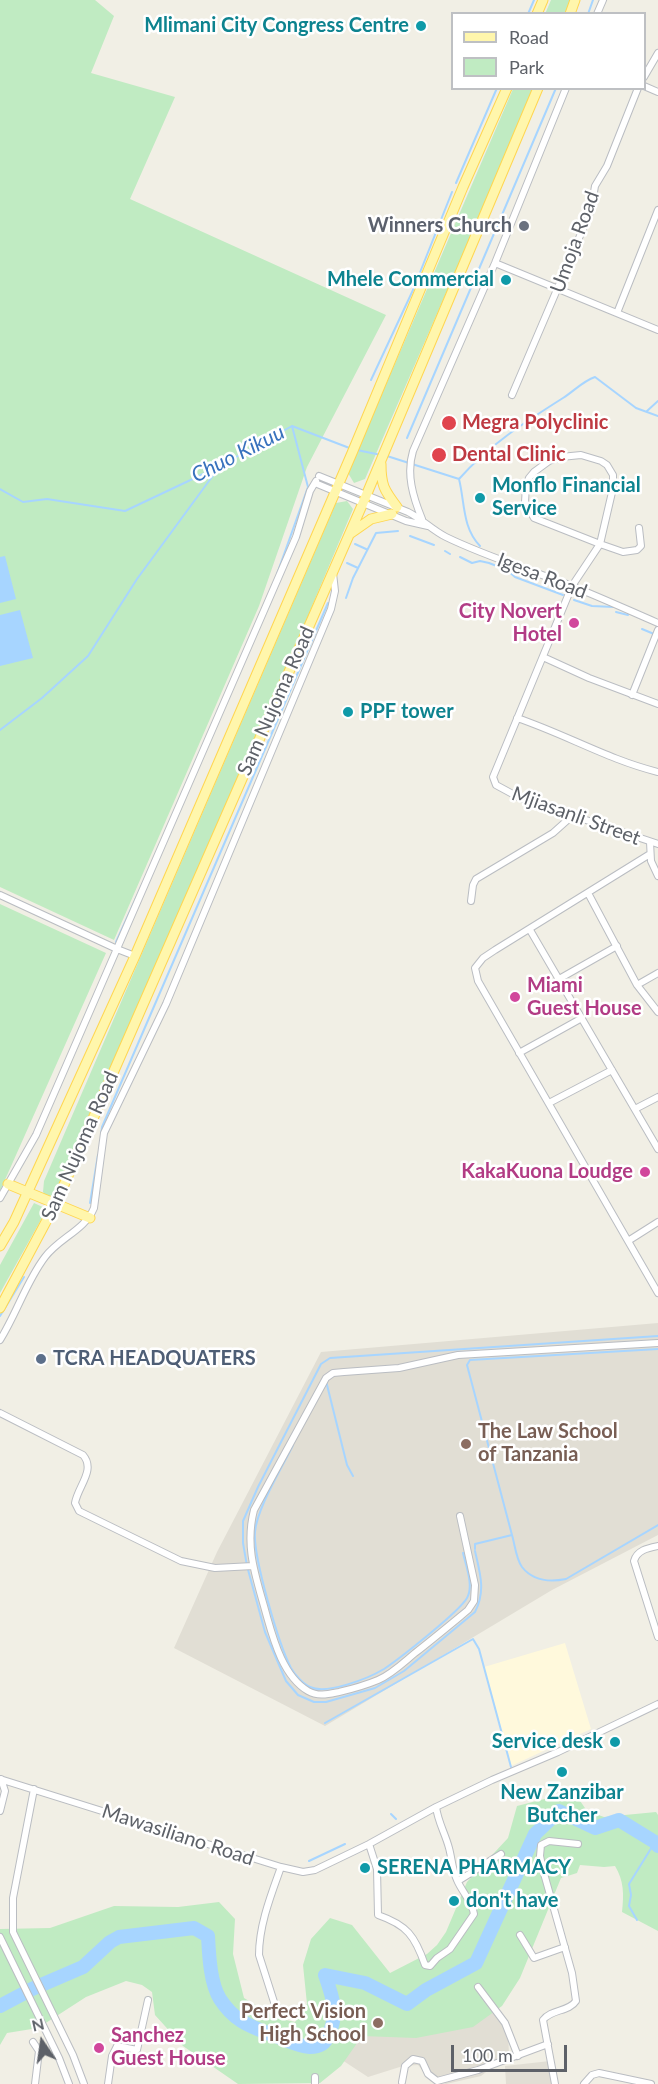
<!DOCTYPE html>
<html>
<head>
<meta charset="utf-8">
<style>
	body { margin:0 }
	#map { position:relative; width:658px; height:2084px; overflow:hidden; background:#f1efe5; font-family:Lato,sans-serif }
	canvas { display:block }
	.legend { position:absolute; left:451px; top:12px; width:195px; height:78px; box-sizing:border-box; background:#fff; border:2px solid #bec0c3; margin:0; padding:8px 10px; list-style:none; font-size:18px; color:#5d6168 }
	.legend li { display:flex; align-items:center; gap:12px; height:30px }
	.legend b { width:30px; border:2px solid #bec0c3 }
	.north { position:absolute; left:12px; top:2012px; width:60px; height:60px; -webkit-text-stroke:4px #fff; paint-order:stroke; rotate:347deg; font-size:16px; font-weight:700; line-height:24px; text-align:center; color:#5d6168 }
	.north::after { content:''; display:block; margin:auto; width:21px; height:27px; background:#5d6168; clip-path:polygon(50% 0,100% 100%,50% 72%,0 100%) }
	.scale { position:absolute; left:451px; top:2045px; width:116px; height:27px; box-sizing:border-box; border:3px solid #5d6168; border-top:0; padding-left:8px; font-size:18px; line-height:21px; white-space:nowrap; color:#5d6168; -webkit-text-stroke:4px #fff; paint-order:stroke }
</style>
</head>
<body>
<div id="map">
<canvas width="658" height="2084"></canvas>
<ul class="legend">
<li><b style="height:8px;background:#fff6ac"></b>Road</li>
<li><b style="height:16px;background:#c0ebc2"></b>Park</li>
</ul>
<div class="north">N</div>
<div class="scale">100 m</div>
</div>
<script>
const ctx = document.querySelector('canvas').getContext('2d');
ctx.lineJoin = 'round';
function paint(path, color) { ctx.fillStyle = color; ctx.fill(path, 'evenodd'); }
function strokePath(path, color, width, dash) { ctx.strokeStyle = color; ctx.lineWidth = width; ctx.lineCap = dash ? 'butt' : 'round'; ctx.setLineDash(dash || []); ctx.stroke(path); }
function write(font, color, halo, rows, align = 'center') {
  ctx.font = font + ' Lato,sans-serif'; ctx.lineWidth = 5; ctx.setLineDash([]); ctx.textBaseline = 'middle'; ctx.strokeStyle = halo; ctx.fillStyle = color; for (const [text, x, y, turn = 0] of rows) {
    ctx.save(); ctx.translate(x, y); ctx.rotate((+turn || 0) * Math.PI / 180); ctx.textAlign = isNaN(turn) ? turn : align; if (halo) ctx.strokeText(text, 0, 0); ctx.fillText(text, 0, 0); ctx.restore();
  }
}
paint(new Path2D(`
	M565 1643 591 1729 511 1766 484 1667Z`), '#fff9dc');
paint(new Path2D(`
	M658 1323V1535L552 1590 325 1726 174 1648 217 1552 321 1352Z
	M341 1982 494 2008 508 2033 509 2054 481 2076 446 2084 432 2081 418 2065 403 2066 368 2077 342 2060Z
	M550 2061 553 2084H506L505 2066Z`), '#e1ded4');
paint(new Path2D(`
	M0 0H95L114 16 91 73 175 97 130 199 386 315 307 467 259 606 114 940 0 887Z
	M551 0H573L568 13 545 14Z
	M513 89H535L365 479 354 483 348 473Z
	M347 501 353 509 149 993 54 1197 47 1198 43 1192 44 1181 336 503Z
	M0 904 106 953 0 1191Z
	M34 1203 47 1209 0 1293V1265Z
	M564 1794 576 1795 587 1811 604 1817 656 1812 658 1815V1931L622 1912C624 1894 624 1881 615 1866L604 1867 580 1865 577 1873 561 1878 520 1978 502 2006 473 2027 416 2038 362 2036 341 2066 320 2083 238 2084 183 2046 155 2015 152 1992 142 1985 126 1981 86 1997 38 2028 7 2033 0 2045V1929L50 1928 114 1906 178 1907 219 1902 235 1919 233 1954 244 1998 277 2018 295 2022 307 2004 303 1965 311 1939 330 1918 352 1925 390 1973 427 1954 437 1945 446 1932 467 1882 508 1838 517 1806Z`), '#c0ebc2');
paint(new Path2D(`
	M5 556 16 599 0 603V557Z
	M20 610 33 658 0 666V615Z`), '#a7d5ff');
strokePath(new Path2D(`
	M528 14 534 0
	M588 14 593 0
	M456 183 497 88
	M371 380 413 290 452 192
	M647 411 658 401
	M407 438 556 88
	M357 450 381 455
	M387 456 459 479C489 445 525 422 563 398 574 391 583 381 595 377L636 408 658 416
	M459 479C465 503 462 527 480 546
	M0 489 23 502 47 499 125 511 218 467 292 426 352 449
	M410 536 434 545
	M355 544 366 549
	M445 551 450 554
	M460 557 472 563 480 561 489 563 507 570 515 577 563 595
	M347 563 358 568
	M277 574 308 487 292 426
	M346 598 353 578 376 533 398 531
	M574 600 592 606 614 607
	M616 612 628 615
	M642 629 654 634
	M0 730 42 698 88 656 137 579 217 470
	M116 942 142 885
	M101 1135 102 1127 328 603
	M90 1203 98 1155
	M0 1316 24 1277
	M326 1381 347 1465 353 1476
	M293 1445C282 1468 257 1508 255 1532 253 1557 279 1645 291 1668 295 1675 303 1684 310 1687 327 1695 369 1678 384 1669 399 1659 459 1612 467 1598 474 1586 466 1566 463 1553H468
	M512 1535 467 1365 470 1360 658 1349
	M475 1549V1544L512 1535C515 1545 516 1559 522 1567 533 1581 551 1582 566 1579L658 1525
	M475 1551C480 1573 486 1591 475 1612L404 1671 375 1688 326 1702H314L298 1695 286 1681 265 1632 247 1566 243 1543V1521L258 1487 321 1364 330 1358 658 1336
	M325 1723 473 1639 479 1649 511 1767
	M391 1814 396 1819
	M309 1861 345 1844
	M637 1920 629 1906 631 1895 629 1884 655 1842`), '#a7d5ff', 2);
strokePath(new Path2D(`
	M0 2006 32 1989 83 1967 110 1942 119 1937 194 1928 208 1936C209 1954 210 1983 220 1999 235 2022 250 2026 275 2036 286 2040 298 2046 310 2047 318 2047 325 2044 328 2036 339 2014 333 1998 325 1975L365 1983 407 2004 426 1990 476 1963 535 1834 559 1811 595 1828 619 1820 655 1842 658 1846`), '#a7d5ff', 14);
const minor = new Path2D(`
	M597 14 603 0
	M644 77 658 53
	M644 86 658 92
	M495 263 658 330
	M617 313 658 210
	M512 395 591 210 595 186 607 166 638 88
	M319 476 408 512C422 519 432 530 446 537 487 557 531 570 574 587 602 598 630 611 658 623
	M315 483 406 521 428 526
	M422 519C413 497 406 474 413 451L495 263 566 88
	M639 528 641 546 637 550 623 552 600 544 534 518 525 502 526 486 529 478 534 472 549 461 561 457 581 455 601 461 607 465 613 475V488L600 544 572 586 493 777 496 785 520 798 658 844
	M543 657 589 678 658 704
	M632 695 658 630
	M517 718C565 734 609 760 658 772
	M650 842 651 861 658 876
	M650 854 495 950 483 958 475 968 478 981 658 1293
	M588 893 637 985 658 1012
	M0 895 117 949 135 956
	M471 901 473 885 476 879 553 833 572 816
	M530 930 658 1149
	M559 979 617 946
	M637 985 658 973
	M519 1053 582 1018
	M549 1103 612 1070
	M635 1109 658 1097
	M0 1198 36 1135 296 537 310 491 316 481
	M628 1241 658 1222
	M0 1340C17 1313 26 1282 45 1257 59 1238 85 1230 94 1208L104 1133 166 1004 331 609 335 591 333 573
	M0 1413 83 1455C96 1470 78 1486 75 1503L79 1511 181 1561 215 1568 253 1566
	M460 1516 475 1585 474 1601 468 1610C451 1624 433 1639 415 1653 404 1662 392 1674 378 1680 366 1685 352 1689 339 1692 329 1694 318 1697 308 1691 284 1677 274 1642 267 1617 257 1579 244 1549 254 1510L326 1378 333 1373 344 1372 399 1368 458 1355 658 1343
	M658 1546C648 1548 637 1550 634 1561L658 1637
	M0 1779 281 1867 303 1872 315 1870 369 1844 436 1807 492 1780 558 1752 658 1704
	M34 1789 13 1898V1932L73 2055 84 2084
	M0 1811 5 1791 1 1779
	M369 1844 377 1869 378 1915C407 1925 415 1936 425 1965L430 1966 437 1958 450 1949 474 1914C472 1901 462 1892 457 1880 452 1869 452 1859 449 1848 445 1833 438 1822 436 1807
	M281 1867C271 1895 259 1925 259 1955L274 2002 282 2015
	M458 1881 501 1854
	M520 1935 534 1958 565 1947
	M0 1937 59 2058 69 2084
	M478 1987 505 2023 518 2056
	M33 2042 39 2051 35 2084
	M402 2082 405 2066 413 2059 422 2061 428 2074 437 2081 478 2070 548 2044
	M108 2084 112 2056 117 2046 137 2050 148 2000
	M315 2084V2077
	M555 2084 543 2020C551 2009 569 2012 576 2001L572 1973 543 1870 540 1856 541 1845 549 1841 578 1844
	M584 2084 592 2075 599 2073 651 2084`);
const primary = new Path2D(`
	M537 14 543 0
	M570 14 575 0
	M381 464C381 485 384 490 397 507
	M351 533 371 519 392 514
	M8 1184 90 1218
	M0 1246 14 1222 135 956 352 453 463 187 507 88
	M0 1308 56 1203 363 503 538 88`);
strokePath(minor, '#babdc2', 8);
strokePath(primary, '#ffd650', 11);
strokePath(minor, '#fff', 6);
strokePath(primary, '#fff6ac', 9);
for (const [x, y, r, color] of [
	[421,26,6,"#0f9aa8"],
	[524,226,6,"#6b7280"],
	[506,280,6,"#0f9aa8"],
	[449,423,8,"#e0444e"],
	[439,455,8,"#e0444e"],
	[480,498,6,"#0f9aa8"],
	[574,623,6,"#d1479c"],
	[348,712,6,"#0f9aa8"],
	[515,997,6,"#d1479c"],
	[645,1172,6,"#d1479c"],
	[41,1359,6,"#5c6f8a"],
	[466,1444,6,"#8d6e63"],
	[615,1742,6,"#0f9aa8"],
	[562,1772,6,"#0f9aa8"],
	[365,1868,6,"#0f9aa8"],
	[454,1901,6,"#0f9aa8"],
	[378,2023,6,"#8d6e63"],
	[99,2048,6,"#d1479c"]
]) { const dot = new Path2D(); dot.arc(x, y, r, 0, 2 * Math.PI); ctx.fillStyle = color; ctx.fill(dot); strokePath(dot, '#fff', 2); }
write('bold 20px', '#0d838f', '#fff', [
	["Mlimani City Congress Centre",409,26,"right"],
	["Mhele Commercial",494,280,"right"],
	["Monflo Financial",492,486],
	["Service",492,509],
	["PPF tower",360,712],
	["Service desk",603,1742,"right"],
	["New Zanzibar",562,1793,"center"],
	["Butcher",562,1816,"center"],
	["SERENA PHARMACY",377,1868],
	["don't have",466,1901]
], 'left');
write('bold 20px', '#5b616d', '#fff', [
	["Winners Church",512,226]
], 'right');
write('20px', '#5d6168', '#fff', [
	["Umoja Road",575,242,-70],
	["Igesa Road",542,576,21],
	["Sam Nujoma Road",276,701,-66],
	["Mjiasanli Street",576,816,20],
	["Sam Nujoma Road",80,1146,-66],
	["Mawasiliano Road",178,1835,18]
]);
write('bold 20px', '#be3a42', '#fff', [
	["Megra Polyclinic",462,423],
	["Dental Clinic",452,455]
], 'left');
write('bold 20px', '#b23c85', '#fff', [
	["City Novert",562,612],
	["Hotel",562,635],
	["Miami",527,986,"left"],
	["Guest House",527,1009,"left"],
	["KakaKuona Loudge",633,1172],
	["Sanchez",111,2036,"left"],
	["Guest House",111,2059,"left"]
], 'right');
write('bold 20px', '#4e5e75', '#fff', [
	["TCRA HEADQUATERS",53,1359]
], 'left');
write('bold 20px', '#785e54', '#fff', [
	["The Law School",478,1432],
	["of Tanzania",478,1455],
	["Perfect Vision",366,2012,"right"],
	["High School",366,2035,"right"]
], 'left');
write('italic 21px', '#3872bd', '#fff', [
	["Chuo Kikuu",238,454,-27]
]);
</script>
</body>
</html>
